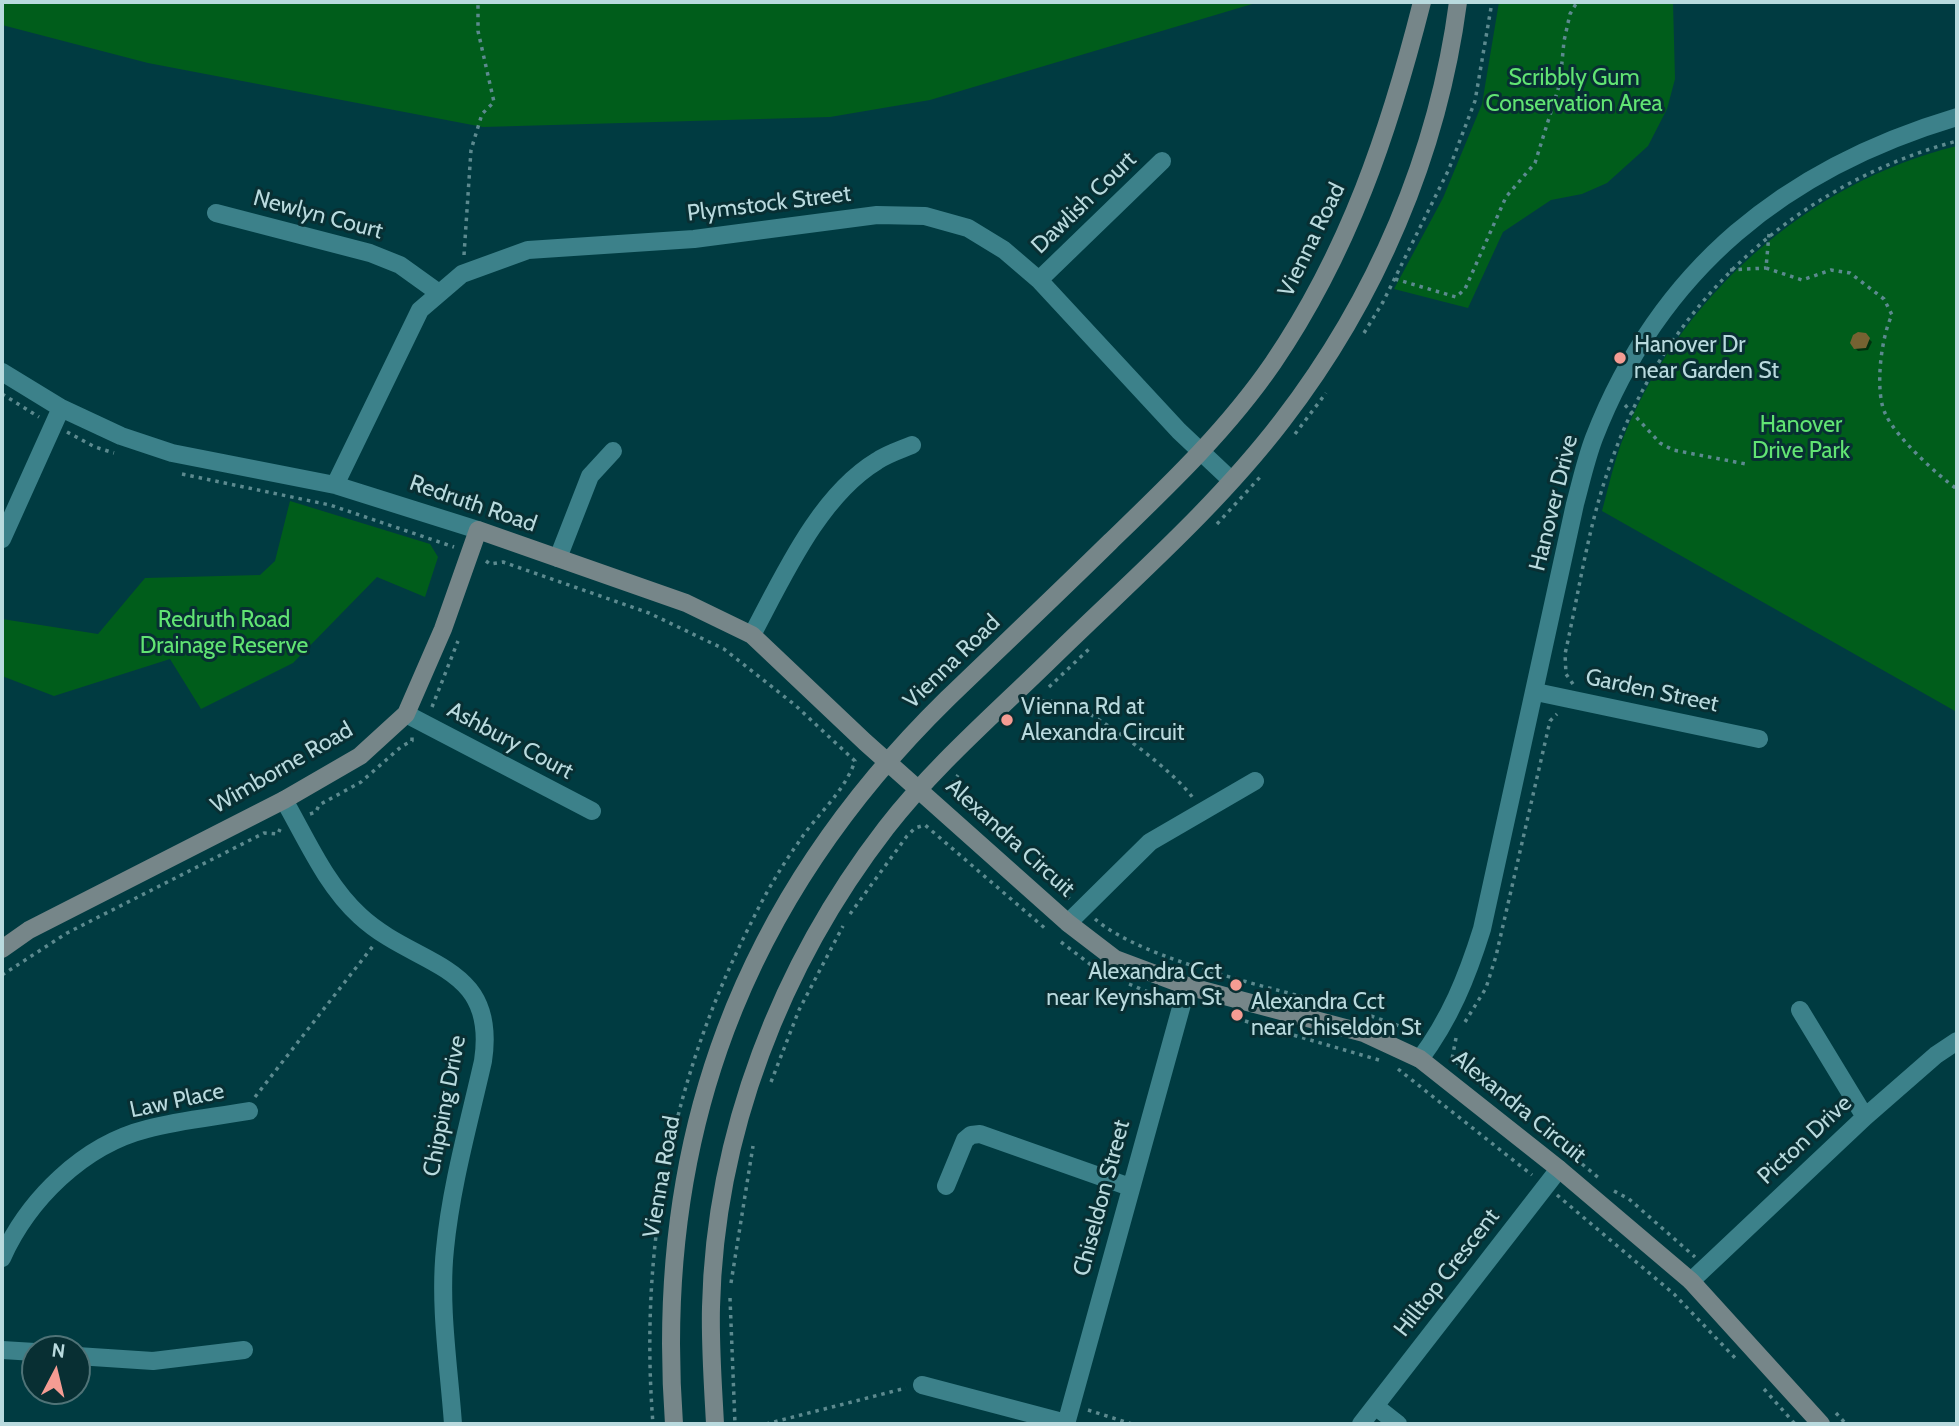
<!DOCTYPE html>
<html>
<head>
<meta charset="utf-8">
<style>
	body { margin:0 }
	#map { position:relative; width:1959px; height:1426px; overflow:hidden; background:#003b41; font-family:Cabin,sans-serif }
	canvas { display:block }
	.frame { position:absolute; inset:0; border:4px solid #b9dade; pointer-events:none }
	.north { position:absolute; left:21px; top:1335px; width:70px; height:70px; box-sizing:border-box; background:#082f33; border:2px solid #4f7377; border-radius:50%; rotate:7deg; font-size:19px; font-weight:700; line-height:28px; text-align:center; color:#b9dade }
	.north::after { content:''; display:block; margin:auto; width:24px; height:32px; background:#f59c93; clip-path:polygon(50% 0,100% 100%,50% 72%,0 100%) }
</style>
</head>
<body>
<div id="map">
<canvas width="1959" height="1426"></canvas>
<div class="frame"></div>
<div class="north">N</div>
</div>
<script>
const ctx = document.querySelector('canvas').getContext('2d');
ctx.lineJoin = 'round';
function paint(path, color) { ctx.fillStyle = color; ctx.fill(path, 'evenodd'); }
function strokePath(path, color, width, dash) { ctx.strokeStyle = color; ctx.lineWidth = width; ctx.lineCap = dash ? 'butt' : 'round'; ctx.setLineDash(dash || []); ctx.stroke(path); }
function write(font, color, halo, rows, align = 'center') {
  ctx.font = font + ' Cabin,sans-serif'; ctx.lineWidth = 6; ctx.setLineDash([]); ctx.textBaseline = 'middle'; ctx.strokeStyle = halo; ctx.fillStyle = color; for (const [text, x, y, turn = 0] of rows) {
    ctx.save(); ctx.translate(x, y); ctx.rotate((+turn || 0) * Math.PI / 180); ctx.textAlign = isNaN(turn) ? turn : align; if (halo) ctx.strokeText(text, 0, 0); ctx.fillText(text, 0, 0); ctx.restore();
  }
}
paint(new Path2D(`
	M2 2H1259L930 100 830 117 483 127 148 63 2 25Z
	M1499 2H1673L1675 79 1667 109 1648 146 1607 183 1582 194 1551 200 1503 232 1468 308 1394 289 1443 198 1482 104Z
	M1957 146V709L1955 711 1602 511C1608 489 1613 466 1621 444 1676 300 1807 182 1957 146Z
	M290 501 430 544 438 557 425 597 377 577 293 663 201 709 170 659 54 696 2 676V619L98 634 145 578 260 575 275 561Z`), '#005d1b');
paint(new Path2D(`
	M1865 335 1872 342 1868 350 1858 351 1855 348Z`), '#0007');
paint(new Path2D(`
	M1858 332 1866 333 1870 338 1866 348 1854 349 1850 343 1853 335Z`), '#766232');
strokePath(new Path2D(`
	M1769 234 1766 268 1802 280 1831 270 1850 273 1884 299 1892 315C1881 337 1874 393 1886 415 1896 437 1937 475 1957 489
	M464 255 471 150 482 114 494 102 478 31V2
	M1730 270 1766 268
	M1395 279 1456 297 1465 289 1506 197 1535 163 1560 83 1564 41 1570 14 1577 2
	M1364 333 1383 302 1449 169 1475 101 1492 2
	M2 394 39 417
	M1625 405 1660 443 1673 450 1746 464
	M67 432 95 447 114 453
	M1295 434 1326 393
	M182 474 330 505 454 547
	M1217 524 1262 475
	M486 561 490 564 503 562 649 613 724 649 795 705 855 761C844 793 816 815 798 843 781 867 765 894 752 921 671 1079 639 1247 653 1424
	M1573 684 1566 674 1565 654C1579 592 1588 527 1609 468 1664 306 1793 185 1957 141
	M1049 687 1089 649
	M1034 700C1046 702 1061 700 1072 705 1104 719 1173 770 1193 798
	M432 707 458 641
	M957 800 952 785 958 775
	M310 814 316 812 319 805 361 782 402 746 412 741V737
	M1029 862 1070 899
	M850 914 907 836 915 828 925 825 1047 930
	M1095 919C1143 961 1279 989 1344 1008
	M1061 942 1099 971
	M2 975 67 933 264 833 278 834 280 829
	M1129 984 1167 1000
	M1371 1016 1408 1029 1419 1036
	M1245 1021 1379 1060
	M1465 1022 1486 988 1496 956 1550 721 1557 714
	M1456 1038 1452 1059 1511 1106
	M1398 1069 1532 1175
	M771 1082 799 1010 843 926
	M255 1097 373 946
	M1582 1164 1600 1179
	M1614 1191 1629 1199 1695 1257
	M1557 1195 1674 1294 1737 1360
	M731 1283 753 1146
	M730 1298 735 1424
	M1764 1389 1795 1424
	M1088 1410 1132 1424
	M1836 1413 1846 1424
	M766 1424 906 1388`), '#5c8a8f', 3.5, [3.5, 5]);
strokePath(new Path2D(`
	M216 213 370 253 400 265 439 293
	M1039 280 1162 161
	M2 372 61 408 121 436 172 453 335 485 478 530
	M335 485 420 310 462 274 528 250 694 239 877 215 925 216 968 228 1004 250 1039 280 1179 431 1231 480
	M2 539 61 408
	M558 558 590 476 613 451
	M752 635C783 577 819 496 877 461 887 454 900 450 912 445
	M1536 692 1759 739
	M406 714 592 811
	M284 800C307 840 326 885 360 916 416 968 498 962 483 1061 469 1123 451 1186 445 1249 439 1306 449 1367 453 1424
	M1068 923 1150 842 1255 781
	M1800 1010 1865 1117
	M1420 1059C1450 1019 1467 977 1482 929L1575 504C1581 482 1586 459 1594 438 1660 268 1786 168 1957 117
	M946 1186 965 1140 971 1135 980 1134 1130 1187
	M2 1258C28 1200 83 1145 147 1129 180 1120 215 1117 249 1111
	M1691 1281 1865 1117 1936 1055 1957 1041
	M2 1350 35 1352
	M77 1356 153 1361 244 1350
	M922 1385 1066 1423
	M1375 1406 1398 1424
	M1066 1424 1187 986
	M1361 1424 1559 1169`), '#3c818a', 18);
strokePath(new Path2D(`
	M2 949 29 930 284 800 360 756 406 714 443 629 478 530 686 603 752 635 865 742 1068 923 1115 959 1187 986 1364 1033 1420 1059 1559 1169 1691 1281 1821 1424
	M674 1424C653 1138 742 900 947 699 1001 647 1056 595 1110 542 1168 486 1227 430 1273 363 1349 251 1389 132 1422 2
	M715 1424C713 1385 710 1346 711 1307 715 1134 781 964 886 828 935 765 998 711 1055 655 1133 579 1216 507 1282 421 1376 299 1438 154 1458 2`), '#768689', 18);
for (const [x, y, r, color] of [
	[1620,358,7,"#f59c93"],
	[1007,720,7,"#f59c93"],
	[1236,985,7,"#f59c93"],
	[1237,1015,7,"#f59c93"]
]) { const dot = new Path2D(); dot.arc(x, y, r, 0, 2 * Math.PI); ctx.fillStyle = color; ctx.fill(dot); strokePath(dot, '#082f33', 2.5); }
write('23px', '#61e473', '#082f33', [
	["Scribbly Gum",1574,78],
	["Conservation Area",1574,104],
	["Hanover",1801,425],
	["Drive Park",1801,451],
	["Redruth Road",224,620],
	["Drainage Reserve",224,646]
]);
write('23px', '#b9dade', '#082f33', [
	["Dawlish Court",1084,203,-44],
	["Plymstock Street",769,204,-7],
	["Newlyn Court",318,215,15],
	["Vienna Road",1312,240,-64],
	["Hanover Drive",1554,503,-76],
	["Redruth Road",473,504,19],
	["Vienna Road",952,662,-44],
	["Garden Street",1652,691,12],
	["Ashbury Court",510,741,28],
	["Wimborne Road",282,768,-30],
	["Alexandra Circuit",1010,838,42],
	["Law Place",177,1101,-12],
	["Chipping Drive",445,1106,-79],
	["Alexandra Circuit",1519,1107,39],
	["Picton Drive",1805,1140,-43],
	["Vienna Road",662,1177,-80],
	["Chiseldon Street",1102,1198,-75],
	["Hilltop Crescent",1447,1273,-52]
]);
write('23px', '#b9dade', '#082f33', [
	["Hanover Dr",1634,345],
	["near Garden St",1634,371],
	["Vienna Rd at",1021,707],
	["Alexandra Circuit",1021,733],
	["Alexandra Cct",1222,972,"right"],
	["near Keynsham St",1222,998,"right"],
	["Alexandra Cct",1251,1002],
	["near Chiseldon St",1251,1028]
], 'left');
</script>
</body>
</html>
